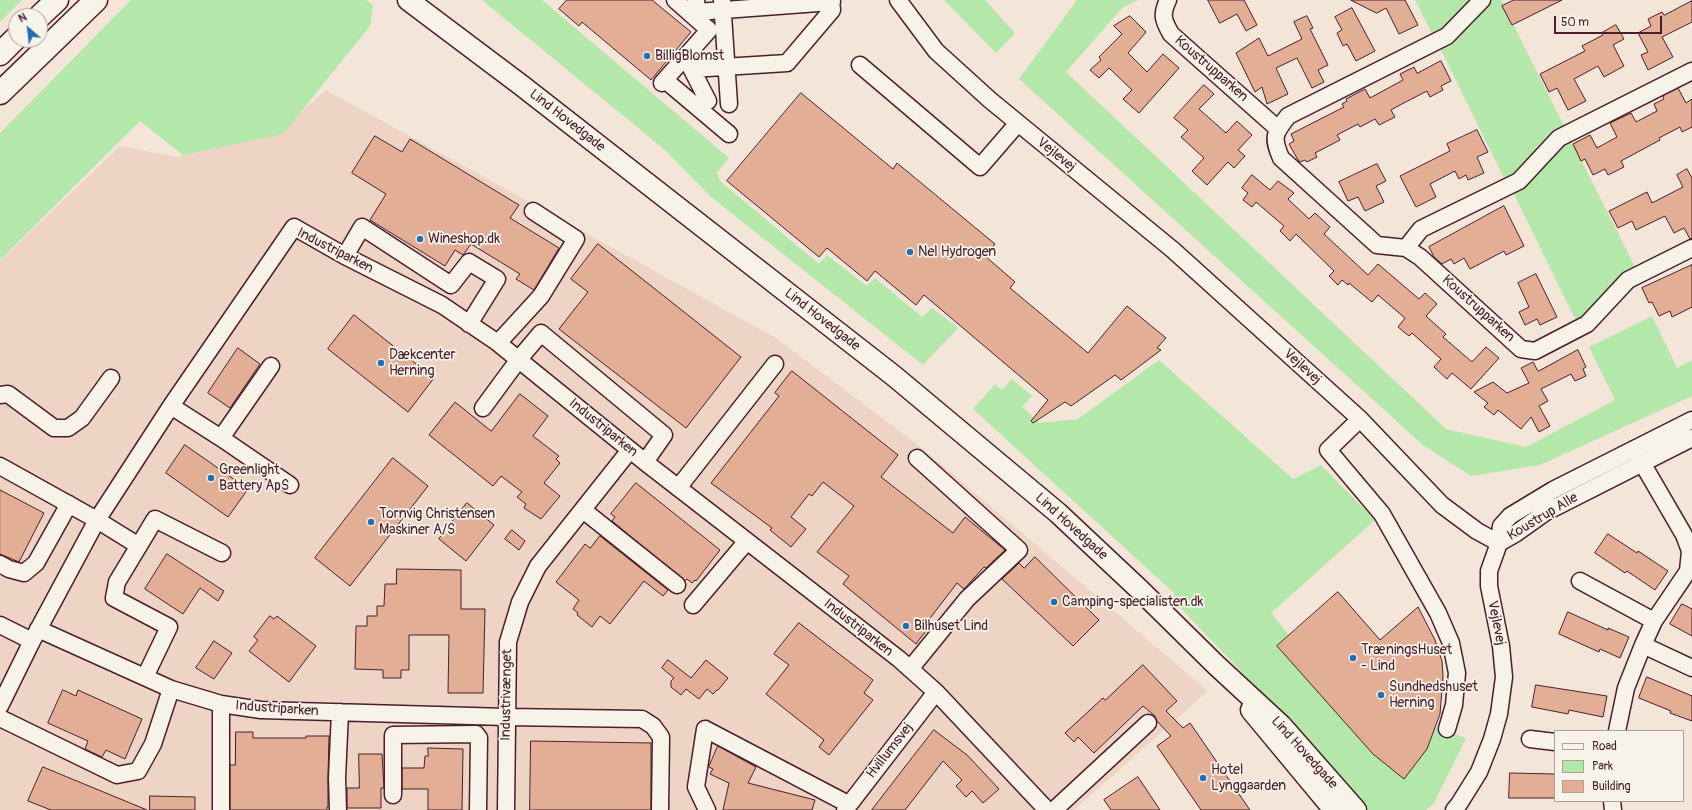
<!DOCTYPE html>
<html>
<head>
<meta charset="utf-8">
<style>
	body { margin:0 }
	#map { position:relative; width:1692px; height:810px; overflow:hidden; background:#f3e5d8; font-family:Pangolin,sans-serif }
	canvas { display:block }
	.legend { position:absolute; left:1554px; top:730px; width:130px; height:72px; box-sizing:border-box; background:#f7f3e8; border:1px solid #b29e9c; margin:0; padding:5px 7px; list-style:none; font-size:12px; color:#4a1f2b }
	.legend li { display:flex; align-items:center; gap:8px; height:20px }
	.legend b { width:20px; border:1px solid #b29e9c }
	.north { position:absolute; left:8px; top:8px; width:40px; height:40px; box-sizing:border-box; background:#f7f3e8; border:1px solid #b29e9c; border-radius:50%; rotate:332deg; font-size:11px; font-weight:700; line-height:16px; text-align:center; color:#4a1f2b }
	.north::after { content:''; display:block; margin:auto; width:14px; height:18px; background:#1f6fb2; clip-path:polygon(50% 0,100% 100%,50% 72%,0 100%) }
	.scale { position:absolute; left:1554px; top:16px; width:108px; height:18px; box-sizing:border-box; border:2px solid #4a1f2b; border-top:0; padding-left:5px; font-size:12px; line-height:14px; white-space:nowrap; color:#4a1f2b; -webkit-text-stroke:3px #f7f3e8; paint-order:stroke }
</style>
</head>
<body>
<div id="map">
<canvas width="1692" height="810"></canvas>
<ul class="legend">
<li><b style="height:5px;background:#f7f3e8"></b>Road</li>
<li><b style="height:11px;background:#b4e8aa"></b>Park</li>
<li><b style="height:11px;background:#e3ae96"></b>Building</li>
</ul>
<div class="north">N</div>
<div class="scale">50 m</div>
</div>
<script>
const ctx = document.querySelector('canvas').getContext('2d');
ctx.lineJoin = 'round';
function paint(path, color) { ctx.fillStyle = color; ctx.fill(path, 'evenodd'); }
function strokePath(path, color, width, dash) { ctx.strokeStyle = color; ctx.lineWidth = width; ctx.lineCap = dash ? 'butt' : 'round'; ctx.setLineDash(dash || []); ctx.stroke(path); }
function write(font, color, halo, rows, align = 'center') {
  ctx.font = font + ' Pangolin,sans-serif'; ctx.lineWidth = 3.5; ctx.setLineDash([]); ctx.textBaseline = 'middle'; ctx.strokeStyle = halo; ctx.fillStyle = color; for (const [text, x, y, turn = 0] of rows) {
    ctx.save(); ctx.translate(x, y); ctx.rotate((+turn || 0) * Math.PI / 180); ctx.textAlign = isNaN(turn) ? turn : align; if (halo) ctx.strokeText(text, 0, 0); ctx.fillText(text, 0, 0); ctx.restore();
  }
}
paint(new Path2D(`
	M326 90 776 338 923 449 1208 691 1074 810H0V261L120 146 177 157 282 129Z`), '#eed4c4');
paint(new Path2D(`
	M0 0H22L0 22Z
	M131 0H366L373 5 370 26 283 134 183 155 140 121 0 260V133Z
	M482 0H542L729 158 717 173 720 181 819 264 827 255 867 286 875 278 922 317 932 308 958 328 923 365 710 196 665 150Z
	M944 0H985L1015 33 996 53Z
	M1077 0H1138L1123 7 1066 72 1446 429 1526 447 1615 400 1589 347 1652 316 1677 368 1692 360V396L1540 465 1471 476 1423 445 1019 79Z
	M1415 0H1475L1434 37Z
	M1489 0H1501L1565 128 1556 132 1514 175 1505 180 1439 46Z
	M1570 138 1637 271 1577 323 1511 188Z
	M1159 360 1293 479 1321 465 1375 520 1271 613 1289 635 1277 646 1373 754 1404 779 1427 749 1435 728 1466 738 1434 803 1426 810H1368L1236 666 1173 600 1174 593 973 409 995 384 1002 390 1012 379 1032 396 1022 407 1040 423 1078 419Z`), '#b4e8aa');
const building = new Path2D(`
	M567 0H652L691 32 651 80 582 22 579 26 559 9Z
	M1208 0H1244L1257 25 1246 31 1237 14 1220 23Z
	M1351 0H1405L1418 25 1399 34 1386 8 1377 13Z
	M1514 0H1562L1512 25 1502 6Z
	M1692 1V22L1662 37 1673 57 1648 70 1641 55 1648 52 1638 33 1651 26 1648 19 1662 12 1664 15Z
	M1352 8 1375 51 1356 61 1347 44 1343 46 1337 33 1342 30 1335 17Z
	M1130 16 1146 32 1128 53 1147 72 1163 54 1179 68 1139 113 1123 99 1132 90 1109 68 1099 78 1090 70 1101 60 1099 57 1122 34 1114 26Z
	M1307 16 1313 28 1310 29 1328 65 1318 70 1324 82 1312 88 1297 58 1276 68 1288 94 1267 104 1262 87 1255 92 1236 53 1259 38 1268 56 1302 39 1294 22Z
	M1616 25 1624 39 1613 45 1624 66 1604 77 1598 66 1574 79 1586 101 1568 110 1557 88 1549 92 1540 74 1585 51 1582 46 1603 35 1602 33Z
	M1441 61 1451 81 1441 86 1443 90 1430 97 1427 91 1398 106 1391 110 1395 117 1379 125 1375 119 1360 127 1358 124 1337 135 1340 140 1315 153 1317 157 1307 162 1305 160 1300 162 1298 160 1289 144 1294 141 1291 134 1344 107 1342 104 1347 101 1346 99 1365 89 1370 98 1403 80 1400 74 1414 67 1417 73Z
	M1204 85 1214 94 1199 109 1226 133 1237 121 1252 135 1238 150 1245 156 1234 168 1228 162 1207 185 1192 171 1204 158 1181 137 1188 130 1174 118Z
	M1678 88 1686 103 1692 99V127L1682 132 1680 127 1659 138 1660 140 1621 161 1624 167 1608 175 1605 169 1593 175 1585 159 1581 161 1573 144 1590 135 1597 148 1617 137 1610 123 1631 113 1636 122 1657 111 1654 104 1664 99 1663 96Z
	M801 93 893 169 897 163 995 244 985 256 1015 282 1010 288 1088 353 1127 306 1166 338 1157 348 1161 350 1121 380 1115 375 1071 406 1065 402 1033 423 1031 421 1048 400 924 295 916 305 875 271 867 281 827 248 819 257 727 181Z
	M1477 130 1488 152 1477 157 1484 173 1468 180 1466 175 1459 179 1455 171 1430 184 1436 197 1416 207 1400 176 1450 151 1447 144Z
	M375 136 402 152 410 139 519 205 510 218 559 248 534 290 516 279 520 274 471 244 463 255 455 250 445 266 370 220 386 194 352 173Z
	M1377 164 1386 181 1376 186 1384 202 1365 211 1358 197 1348 201 1339 182Z
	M1687 169 1692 178V239H1690L1684 228 1674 233 1665 216 1636 230 1632 221 1618 228 1609 211 1647 192 1652 203 1683 187 1677 175Z
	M1252 175 1270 190 1278 181 1294 193 1288 199 1309 219 1315 213 1330 227 1324 234 1368 275 1378 264 1419 299 1425 293 1437 304 1426 316 1446 334 1443 337 1472 362 1486 347 1499 358 1471 389 1452 373 1447 379 1434 367 1441 359 1412 333 1409 336 1398 327 1405 318 1378 295 1372 302 1349 283 1348 285 1342 280 1338 285 1329 276 1334 271 1296 234 1290 241 1280 231 1284 226 1256 202 1252 207 1243 200 1248 193 1242 188Z
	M1504 206 1524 246 1506 255 1504 251 1470 269 1464 258 1454 264 1451 259 1442 264 1434 257 1429 247Z
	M598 244 741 357 686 428 559 329 588 292 571 279Z
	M1692 265V307L1672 317 1670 311 1659 316 1652 302 1649 303 1642 288Z
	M1536 274 1557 317 1540 325 1537 319 1525 325 1519 312 1529 307 1518 283Z
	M354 315 434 378 408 412 328 349Z
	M238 348 260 364 230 408 208 393Z
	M1578 350 1586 367 1583 369 1586 376 1575 381 1571 374 1541 389 1548 401 1539 406 1550 426 1539 432 1531 417 1521 429 1498 410 1494 415 1484 407 1488 403 1474 392 1493 382 1507 393 1529 383 1521 368 1533 362 1538 371Z
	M792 371 898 455 881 477 953 533 965 517 1005 550 986 568 984 567 964 589 957 583 924 626 928 628 916 644 843 584 849 576 817 552 854 506 823 482 812 496 809 494 791 517 806 529 791 547 770 530 772 528 711 483 779 396 775 393Z
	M520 394 548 416 533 436 559 456 556 459 560 463 544 483 560 496 541 519 524 508 526 504 517 497 522 492 501 476 493 486 429 435 455 402 491 431Z
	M185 445 248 489 228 517 166 473Z
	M393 458 428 486 350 586 315 558Z
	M636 483 720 550 696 581 695 580 692 583 687 579 685 581 612 521 615 517 611 514Z
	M0 490 44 513 19 562 0 554Z
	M467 503 494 525 466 561 439 539Z
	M512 530 525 541 519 550 505 539Z
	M1608 534 1637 553 1638 551 1668 571 1655 590 1627 571 1625 573 1595 553Z
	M600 536 668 590 663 596 644 581 610 624 600 616 592 627 577 615 578 613 573 609 579 600 556 582 585 544 590 548Z
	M167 554 224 591 218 601 200 588 183 614 145 589Z
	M1035 557 1099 620 1073 646 1002 579 1019 563 1024 568Z
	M397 569 461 570V609H485L483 693H448L449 635H409V670H401V678H383V670L355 669 356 626H367V616H377V606H384L385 584H396Z
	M1338 592 1380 640 1418 607 1435 640 1442 661 1443 677 1440 714 1427 749 1404 779 1373 754 1277 646Z
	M1682 604 1692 609V636L1670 624Z
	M1568 612 1608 630V628L1629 637 1620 658 1600 649 1599 652 1559 634Z
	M270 616 274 619 277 616 316 646 289 682 249 651 258 640 254 637Z
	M799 623 873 680 864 693 873 700 829 755 819 747 824 740 766 694 789 665 774 654Z
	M214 641 232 653 214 679 196 668Z
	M668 660 691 678 706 660 728 678 718 690H717L713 694 707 689 699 699 686 689 681 695 671 687V681L674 678 662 668Z
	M1143 665 1177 701 1166 711 1183 728 1190 723 1250 810H1201L1157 746 1171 736 1157 721 1155 716 1143 706 1094 753 1078 737 1074 742 1065 733 1103 698 1105 700Z
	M1647 677 1692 696V721L1670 713 1671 711 1639 698Z
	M1536 685 1607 696 1603 717 1569 710 1568 714 1532 707Z
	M63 690 76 696 78 690 142 719 125 759 106 750 102 757 85 749 88 741 48 723Z
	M934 730 967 755 999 789 983 803 972 791 966 797 956 786 962 780 943 761 905 810H872Z
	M236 732H253V738H306V736H329L328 778V807H327V810H230V765H235Z
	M531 741 651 743V810H530Z
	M718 746 756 767 748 783 815 800 812 810H723L729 783 710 774 713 769 709 767Z
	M428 748 463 749 462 810H428V789H402V768H424L425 756H428Z
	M359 754H382L384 788H381V808H347V788H359Z
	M43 767 147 810H51L28 801Z
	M1510 773 1555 774V798H1509Z
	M1138 777 1160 810H1111L1104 800Z
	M150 796 195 797V810H150Z`);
paint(building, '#e3ae96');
strokePath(building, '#4a1f2b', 1);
const minor = new Path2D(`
	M696 0 697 12 832 2
	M722 0 729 104
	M898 0 936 51 990 100 1173 250 1360 419 1442 505 1477 531 1499 543
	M1168 0C1161 15 1163 20 1171 34L1278 129
	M1482 0 1447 36 1288 116C1274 134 1272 137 1281 158L1377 245 1406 248 1420 257 1521 349 1535 351 1587 324 1628 280 1692 248
	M688 62 708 101
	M860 65 980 167 1018 123
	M692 69 787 63 832 10 831 0
	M665 80 729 134
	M662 83 709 30 675 0
	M1406 248 1421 229 1519 181 1559 138 1692 71
	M345 256 362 227 451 285 469 262 497 279 469 324
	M498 343 541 296 576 239 533 211
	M0 395 8 394 54 428H68L82 418 111 378
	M171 406 221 438 290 485
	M483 408 519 359 541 333 664 435 645 462
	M1360 419 1328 450 1382 514 1438 613 1451 643 1457 673 1454 705 1447 729
	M221 438 271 366
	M0 466 97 520 139 546
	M678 488 775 364
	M583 510 677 585
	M1499 543 1515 534 1546 512 1692 438
	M0 564 9 569 24 573 36 563 69 504
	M1580 581 1654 621
	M693 605 747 541
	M0 625 32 641
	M38 629 171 689 221 704 261 710 507 717 642 719 653 726 661 737 660 810
	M1643 645 1692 668
	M910 669 967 599 1019 550 917 458
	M145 677 169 627 114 598 117 582 155 519 222 553
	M221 704V810
	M0 706 32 641 97 520 171 406 294 227 345 256 442 305 498 343 645 462 899 659 936 692 1047 810
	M0 718 117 775 138 771 153 744 171 689
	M1617 731 1626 688 1643 645 1654 621 1688 571 1690 551 1684 535 1634 449
	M1530 739 1555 742
	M393 795V735L476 734 479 738 478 810
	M1612 801 1613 810
	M338 810 337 778 340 712
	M506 810 508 642 520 602 538 566 630 450
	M707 810 696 787 705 729 848 804
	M845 810 936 692
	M1054 810 1148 723
	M1454 810 1459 804 1479 772 1492 739 1499 714 1504 677 1501 646 1489 586V571L1499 543 1501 526 1510 516 1553 490 1692 420`);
const major = new Path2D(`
	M408 0 521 85 894 376 1058 513 1140 590 1216 665 1282 726 1356 810
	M1251 710 1334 810`);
const highway = new Path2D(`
	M40 16 57 0
	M0 54 16 38
	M0 93 96 0`);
strokePath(minor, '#4a1f2b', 19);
strokePath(major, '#4a1f2b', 23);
strokePath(highway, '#4a1f2b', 25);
strokePath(minor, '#f7f3e8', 16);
strokePath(major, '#f7f3e8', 20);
strokePath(highway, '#f7f3e8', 22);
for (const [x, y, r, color] of [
	[647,56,4,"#1f6fb2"],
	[420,239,4,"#1f6fb2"],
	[910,252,4,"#1f6fb2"],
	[381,363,4,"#1f6fb2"],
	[211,478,4,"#1f6fb2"],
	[371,522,4,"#1f6fb2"],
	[1054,602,4,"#1f6fb2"],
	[906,626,4,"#1f6fb2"],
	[1353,658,4,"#1f6fb2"],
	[1381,695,4,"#1f6fb2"],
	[1203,778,4,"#1f6fb2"]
]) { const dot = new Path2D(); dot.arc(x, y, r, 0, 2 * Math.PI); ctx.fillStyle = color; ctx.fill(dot); strokePath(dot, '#f7f3e8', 1.5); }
write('14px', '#4a1f2b', '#f7f3e8', [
	["BilligBlomst",655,56],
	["Wineshop.dk",428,239],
	["Nel Hydrogen",918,252],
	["Dækcenter",389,355],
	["Herning",389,371],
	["Greenlight",219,470],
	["Battery ApS",219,486],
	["Tornvig Christensen",379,514],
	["Maskiner A/S",379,530],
	["Camping-specialisten.dk",1062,602],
	["Bilhuset Lind",914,626],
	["TræningsHuset",1361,650],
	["- Lind",1361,666],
	["Sundhedshuset",1389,687],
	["Herning",1389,703],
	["Hotel",1211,770],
	["Lynggaarden",1211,786]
], 'left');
write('14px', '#4a1f2b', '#f7f3e8', [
	["Koustrupparken",1211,69,41],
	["Lind Hovedgade",567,121,38],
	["Vejlevej",1056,155,39],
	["Industriparken",335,251,27],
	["Koustrupparken",1478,309,42],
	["Lind Hovedgade",822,320,38],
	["Vejlevej",1302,367,42],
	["Industriparken",603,428,39],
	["Koustrup Alle",1543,517,-31],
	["Lind Hovedgade",1071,527,42],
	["Vejlevej",1496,623,79],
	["Industriparken",858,628,38],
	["Industrivænget",507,695,-89],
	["Industriparken",277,709,4],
	["Hvillumsvej",890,751,-52],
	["Lind Hovedgade",1304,753,48]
]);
</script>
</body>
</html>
